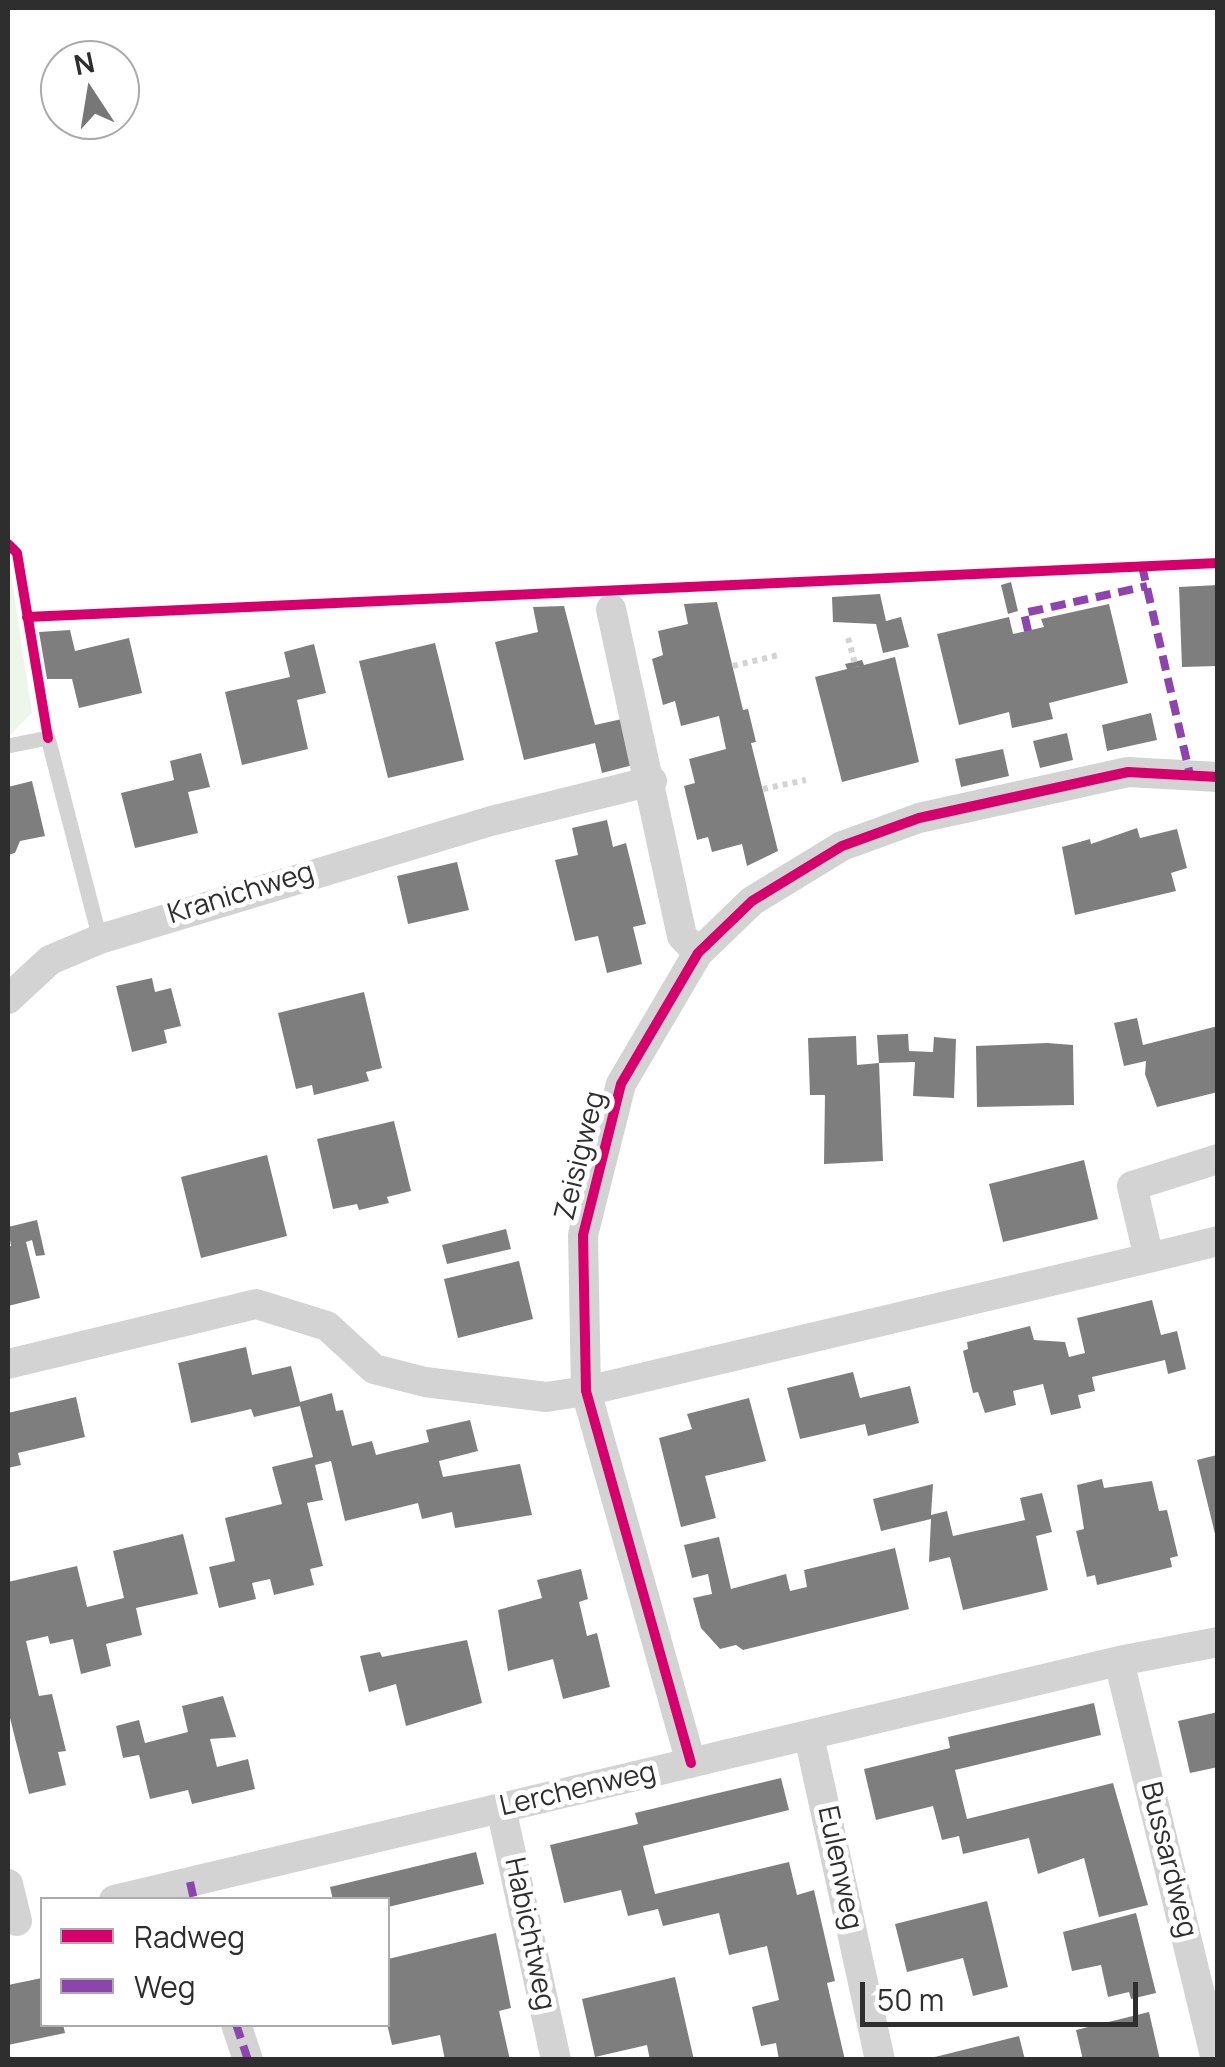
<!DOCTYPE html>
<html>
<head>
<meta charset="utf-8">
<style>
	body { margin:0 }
	#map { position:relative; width:1225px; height:2067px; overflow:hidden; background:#fff; font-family:Manrope,sans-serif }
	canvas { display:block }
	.frame { position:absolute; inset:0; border:10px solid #2e2e2e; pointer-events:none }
	.legend { position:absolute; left:40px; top:1897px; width:350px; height:130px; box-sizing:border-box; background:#fff; border:2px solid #ababab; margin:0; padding:12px 18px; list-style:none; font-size:30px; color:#2e2e2e }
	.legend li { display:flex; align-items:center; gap:20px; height:50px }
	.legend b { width:50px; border:2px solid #ababab }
	.north { position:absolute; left:40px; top:40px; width:100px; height:100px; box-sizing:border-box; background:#fff; border:2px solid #ababab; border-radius:50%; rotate:348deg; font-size:28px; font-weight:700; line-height:40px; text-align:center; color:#2e2e2e }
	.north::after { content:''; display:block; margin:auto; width:35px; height:45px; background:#777; clip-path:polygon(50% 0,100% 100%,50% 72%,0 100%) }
	.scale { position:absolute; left:860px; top:1982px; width:278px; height:45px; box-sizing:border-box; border:5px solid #2e2e2e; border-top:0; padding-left:12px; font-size:30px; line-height:35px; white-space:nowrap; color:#2e2e2e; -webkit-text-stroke:8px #fff; paint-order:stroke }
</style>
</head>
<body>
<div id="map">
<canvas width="1225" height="2067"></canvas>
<div class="frame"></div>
<ul class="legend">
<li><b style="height:12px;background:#d6006c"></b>Radweg</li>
<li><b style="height:12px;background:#8e44ad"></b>Weg</li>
</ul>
<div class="north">N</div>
<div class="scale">50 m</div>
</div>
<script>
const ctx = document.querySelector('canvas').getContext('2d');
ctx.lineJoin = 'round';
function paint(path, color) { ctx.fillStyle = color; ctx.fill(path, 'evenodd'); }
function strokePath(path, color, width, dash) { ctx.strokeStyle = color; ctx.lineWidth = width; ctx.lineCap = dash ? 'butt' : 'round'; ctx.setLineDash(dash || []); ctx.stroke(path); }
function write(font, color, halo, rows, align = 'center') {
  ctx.font = font + ' Manrope,sans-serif'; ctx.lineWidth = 10; ctx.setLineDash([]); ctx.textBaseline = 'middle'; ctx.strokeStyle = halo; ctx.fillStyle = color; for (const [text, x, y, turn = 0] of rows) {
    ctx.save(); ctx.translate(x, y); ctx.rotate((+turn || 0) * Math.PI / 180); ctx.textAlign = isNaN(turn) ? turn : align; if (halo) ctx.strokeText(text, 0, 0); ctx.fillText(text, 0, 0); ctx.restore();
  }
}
paint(new Path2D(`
	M8 554 32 713 8 737Z`), '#eef5eb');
paint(new Path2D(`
	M1011 582 1018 611 1008 614 1001 585Z
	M1218 585V666L1182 667 1179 587Z
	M880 594 886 621 901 617 909 647 883 653 876 624 833 622 832 597Z
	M717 602 743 710 748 709 756 742 751 743 778 851 747 866 742 844 712 852 708 837 697 840 684 786 695 783 689 759 726 749 719 716 681 726 675 701 663 705 652 659 663 655 658 631 688 624 684 604Z
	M1109 604 1128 683 1049 703 1053 719 1012 728 1009 712 959 725 937 634 1009 617 1013 634 1044 627 1041 619Z
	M564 606 595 725 622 719 633 765 602 773 595 743 524 760 495 642 538 632 533 607Z
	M70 630 75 651 129 638 142 693 79 708 72 679H47L39 632Z
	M435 643 464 760 388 778 359 661Z
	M314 644 326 693 297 700 308 749 242 765 225 692 290 677 284 652Z
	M895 657 919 762 842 782 815 677 847 669 845 664 862 660 864 665Z
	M1151 713 1157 740 1107 751 1102 725Z
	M1067 733 1073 760 1040 768 1033 741Z
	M1003 749 1009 776 961 787 955 759Z
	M201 753 210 787 188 792 198 833 135 848 121 793 174 780 170 761Z
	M32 781 45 836 20 841 15 853 8 855V787Z
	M607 820 613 847 626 843 646 924 633 927 642 964 607 973 598 936 575 941 555 860 578 855 572 828Z
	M1137 828 1140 838 1177 829 1187 868 1171 873 1176 891 1075 915 1062 847 1090 839 1091 844Z
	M457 862 469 910 408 924 397 876Z
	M152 978 155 992 171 988 181 1026 164 1030 167 1043 132 1052 116 986Z
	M364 992 382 1068 366 1072 369 1081 314 1095 312 1085 296 1089 278 1013Z
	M1137 1018 1143 1045 1218 1026V1092L1157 1107 1145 1074 1146 1061 1124 1066 1114 1023Z
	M908 1034 909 1051 933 1052 934 1037 956 1039 954 1098 913 1096 915 1062 879 1063 883 1161 824 1164 825 1095H810L808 1038 856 1036 857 1065 879 1063 877 1035Z
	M1047 1043 1073 1045 1074 1105 977 1107 976 1046Z
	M394 1121 411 1191 387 1197 389 1203 359 1210 357 1204 333 1209 317 1139Z
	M267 1155 287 1236 201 1258 181 1177Z
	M1084 1160 1098 1219 1003 1242 989 1184Z
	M37 1220 45 1255 36 1256 32 1240 26 1242 40 1298 8 1306V1247L11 1246 8 1227Z
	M506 1229 511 1249 447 1264 442 1245Z
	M519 1261 533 1319 458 1338 444 1279Z
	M1152 1300 1161 1335 1177 1331 1186 1369 1168 1374 1165 1360 1092 1377 1095 1391 1078 1395 1081 1408 1051 1415 1043 1384 1013 1391 1016 1405 985 1413 978 1392 973 1393 963 1351 968 1349 967 1342 1030 1326 1034 1340 1065 1342 1069 1357 1085 1353 1077 1318Z
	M246 1347 252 1375 291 1366 300 1402 332 1393 336 1411 343 1410 352 1446 372 1441 376 1455 429 1442 426 1430 470 1420 478 1451 439 1461 443 1477 520 1464 532 1515 455 1528 452 1512 422 1519 418 1503 345 1521 331 1461 315 1465 323 1500 307 1503 323 1566 310 1569 314 1585 274 1595 270 1579 252 1583 256 1599 219 1608 209 1567 235 1561 225 1518 282 1504 272 1467 313 1457 300 1406 254 1417 251 1409 191 1423 178 1363Z
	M853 1372 860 1398 910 1386 919 1423 868 1436 865 1424 800 1439 787 1388Z
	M76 1397 85 1437 18 1453 21 1465 8 1468V1413Z
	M749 1398 766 1461 705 1476 716 1518 681 1527 659 1438 692 1429 687 1414Z
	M1217 1455 1218 1538H1216L1197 1460Z
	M1102 1479 1104 1488 1152 1481 1159 1511 1167 1510 1178 1556 1170 1558 1172 1567 1097 1585 1095 1575 1087 1577 1076 1531 1084 1529 1077 1485Z
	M933 1484 931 1515 947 1511 953 1536 1025 1520 1020 1498 1042 1493 1052 1532 1036 1536 1048 1590 963 1610 950 1557 929 1562 931 1519 881 1531 873 1499Z
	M183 1534 198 1594 136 1608 142 1635 106 1644 111 1666 81 1674 73 1639 50 1644 48 1636 26 1641 39 1696 52 1694 66 1751 58 1752 66 1785 29 1794 8 1710V1582L77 1566 87 1607 124 1598 113 1551Z
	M719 1537 731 1589 786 1574 790 1591 807 1587 804 1570 895 1548 909 1609 743 1650 736 1645 720 1649 701 1628 693 1598 712 1594 708 1574 692 1578 684 1545Z
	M581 1569 588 1599 579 1602 587 1636 597 1633 610 1687 563 1699 553 1659 508 1671 498 1610 542 1598 537 1580Z
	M467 1640 482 1703 406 1726 396 1684 369 1692 360 1656 380 1652 382 1657Z
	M223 1696 236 1737 210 1739 217 1767 248 1759 255 1789 192 1804 188 1790 150 1799 139 1755 123 1758 116 1726 139 1720 145 1743 188 1732 182 1706Z
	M1094 1703 1101 1735 955 1770 967 1819 1113 1783 1148 1905 1099 1917 1084 1858 1038 1874 1029 1838 963 1854 959 1836 942 1840 933 1806 876 1820 864 1769 950 1748 948 1737Z
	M1218 1712V1767L1190 1773 1178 1721Z
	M781 1778 789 1810 643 1846 655 1894 789 1862 797 1895 814 1890 835 1981 827 1983 845 2060H779L776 2043 761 2046 752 2007 779 2000 767 1946 729 1955 719 1913 663 1926 658 1909 628 1916 621 1890 564 1903 550 1845 638 1824 635 1813Z
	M476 1852 484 1884 388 1907V1900H333L330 1887Z
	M987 1901 1008 1987 973 1996 963 1958 907 1972 895 1924Z
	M1136 1913 1156 1993 1131 1999 1129 1992 1108 1997 1101 1965 1072 1971 1063 1932Z
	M496 1933 511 2008 499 2011 510 2060H445L440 2035 392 2045 387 2024 388 1959Z
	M675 1977 694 2060H650L647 2045 595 2057 582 1999Z
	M42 1978V2024H63L65 2033 8 2045V1985Z
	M1149 2012 1160 2060H1083L1076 2030Z
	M1019 2036 1025 2060H931V2058Z`), '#7e7e7e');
strokePath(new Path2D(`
	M848 638 856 667
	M733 666 779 655
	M763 789 806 780`), '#d3d3d3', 6, [5, 5]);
strokePath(new Path2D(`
	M8 746 48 738 100 939`), '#d3d3d3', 15);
strokePath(new Path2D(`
	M611 609 682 936 698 953
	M8 999 50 960 100 939 491 821 652 781
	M1149 1258 1218 1241
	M8 1364 256 1304 327 1326 374 1369 425 1382 546 1397 586 1391 1149 1258 1132 1186 1218 1159
	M1119 1661 1216 2060
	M809 1736 880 2060
	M691 1763 586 1391 583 1235 621 1084 698 953 752 901 842 846 919 818 1128 772 1218 777
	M501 1808 556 2060
	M8 1884 17 1921
	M114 1900 1119 1661 1218 1642
	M236 2024 248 2060`), '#d3d3d3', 30);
strokePath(new Path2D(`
	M1142 566 1190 775
	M1028 631 1024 613 1147 586
	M190 1882 194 1900
	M236 2024 248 2060`), '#8e44ad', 8, [15, 8]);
strokePath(new Path2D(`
	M8 544 17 553 48 738
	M27 617 1218 563
	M691 1763 586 1391 583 1235 621 1084 698 953 752 901 842 846 919 818 1128 772 1218 777`), '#d6006c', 10);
write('28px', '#2e2e2e', '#fff', [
	["Kranichweg",241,894,-17],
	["Zeisigweg",581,1156,-76],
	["Lerchenweg",578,1790,-13],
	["Bussardweg",1168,1860,76],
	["Eulenweg",839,1868,78],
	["Habichtweg",529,1934,78]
]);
</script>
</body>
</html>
